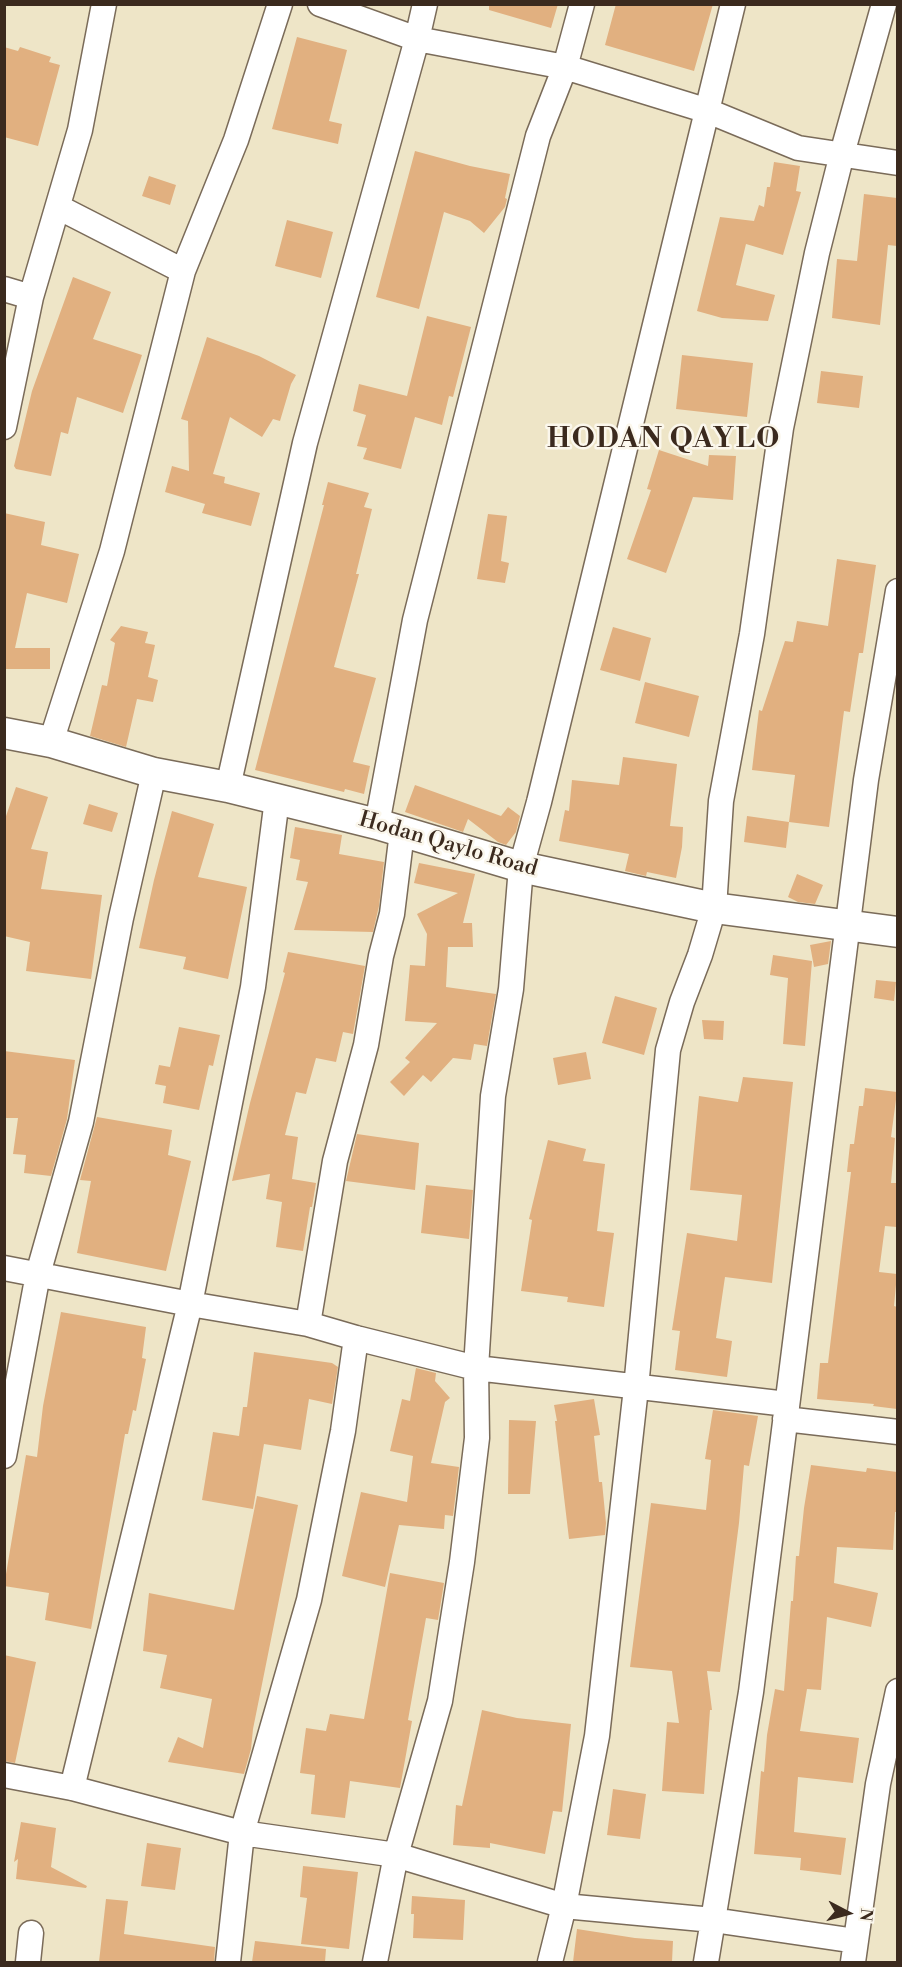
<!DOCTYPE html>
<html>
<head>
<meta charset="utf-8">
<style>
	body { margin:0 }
	#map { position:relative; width:902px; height:1967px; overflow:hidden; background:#eee5c7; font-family:"Libre Bodoni",serif }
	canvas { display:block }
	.frame { position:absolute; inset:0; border:6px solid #3b2a1e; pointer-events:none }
	.north { position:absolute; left:818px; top:1883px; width:60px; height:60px; -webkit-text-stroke:4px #fbf7ec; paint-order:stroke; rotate:96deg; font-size:16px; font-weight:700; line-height:24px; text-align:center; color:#3b2a1e }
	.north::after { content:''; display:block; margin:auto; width:21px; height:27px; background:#3b2a1e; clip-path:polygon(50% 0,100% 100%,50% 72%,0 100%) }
</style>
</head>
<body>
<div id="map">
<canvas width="902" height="1967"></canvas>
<div class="frame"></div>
<div class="north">N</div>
</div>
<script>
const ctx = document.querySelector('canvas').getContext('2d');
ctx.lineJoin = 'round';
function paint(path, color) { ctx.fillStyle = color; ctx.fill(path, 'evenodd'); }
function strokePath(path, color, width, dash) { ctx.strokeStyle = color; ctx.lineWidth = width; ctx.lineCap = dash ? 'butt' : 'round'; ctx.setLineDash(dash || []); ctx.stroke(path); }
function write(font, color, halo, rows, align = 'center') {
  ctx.font = font + ' "Libre Bodoni",serif'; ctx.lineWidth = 5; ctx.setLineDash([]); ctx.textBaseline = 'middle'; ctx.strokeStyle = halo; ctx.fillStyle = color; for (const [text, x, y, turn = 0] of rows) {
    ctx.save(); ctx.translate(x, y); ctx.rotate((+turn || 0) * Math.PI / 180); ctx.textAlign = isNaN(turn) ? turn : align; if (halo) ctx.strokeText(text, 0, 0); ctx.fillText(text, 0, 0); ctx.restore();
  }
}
paint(new Path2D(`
	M489 4H558L551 28 489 10Z
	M616 4H713L694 71 605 45Z
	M297 37 347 50 329 121 342 124 338 144 272 129Z
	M4 47 18 51 20 47 51 57 49 62 60 65 38 146 4 137Z
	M415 151 470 166 510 174 505 198 507 199 505 207 484 233 470 221 444 212 419 309 376 297Z
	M774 162 800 166 796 191 801 192 783 255 746 244 736 285 775 295 768 321 722 318 697 311 720 217 754 221 759 205 764 207 767 187H770Z
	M149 176 176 185 170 205 142 196Z
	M864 194 897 198V246L888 245 880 325 832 318 837 259 857 261Z
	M287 220 333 232 321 278 275 266Z
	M73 277 111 292 93 339 142 355 123 413 77 397 68 434 61 432 51 476 16 469 14 466 32 391Z
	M427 316 471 327 453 397 449 396 442 425 415 417 401 469 363 459 367 448 357 446 366 415 353 411 359 384 407 396Z
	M207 337 259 356 296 375 291 384 280 421 273 419 262 437 230 417 213 474 225 477 224 483 260 493 251 526 202 513 205 504 165 492 172 466 189 471 188 421 181 419Z
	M682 355 753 363 747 417 676 409Z
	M821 371 863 376 859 408 817 403Z
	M659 450 708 466 709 455 736 456 733 500 693 497 666 573 627 559 651 490 647 489Z
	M328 482 369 493 364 507 372 509 356 574H359L334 667 376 678 353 762 370 766 364 794 345 789 344 792 255 770 324 505H322Z
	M4 513 45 522 41 545 79 554 67 603 27 593 15 648H50V669H4Z
	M488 514 507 516 501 561 509 563 505 583 477 579Z
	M837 559 876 565 863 653H859L850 712 844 711 829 827 789 822 795 775 752 770 759 710 762 711 785 641 793 642 797 621 828 626Z
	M121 626 148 632 145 643 155 645 148 677 158 680 153 702 137 699 126 747 90 736 102 685 107 686 115 643 110 640Z
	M613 627 651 638 640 681 600 670Z
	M645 682 699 696 689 737 635 723Z
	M623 757 677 764 670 826 683 827 682 847 676 878 647 872 646 876 625 871 629 854 559 841 565 810 569 811 572 780 619 785Z
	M415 785 501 816 508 807 520 816 516 832 506 845 498 842 468 819 463 832 405 812Z
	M16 787 48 797 31 849 48 852 41 889 102 895 91 979 26 971 30 942 4 936V822Z
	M89 804 118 813 112 832 83 824Z
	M172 811 214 824 198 877 247 887 228 979 183 969 186 957 139 948 154 880Z
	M747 816 789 822 786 848 744 842Z
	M295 827 342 835 339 854 384 862 379 906 373 932 294 930 308 882 296 880 300 860 290 858Z
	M419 863 475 874 463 923H472L473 947H448L446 987 496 994 487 1046 474 1044 471 1060 453 1058 431 1082 423 1075 404 1096 390 1082 410 1062 405 1058 437 1023 405 1021 410 965 425 966 427 934 417 914 458 893 414 883Z
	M797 874 823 885 815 904 798 902 788 897Z
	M831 941 828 964 814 967 810 945Z
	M288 952 365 966 353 1034 343 1032 336 1062 316 1058 306 1094 296 1092 285 1135 298 1137 292 1179 316 1183 312 1207H310L303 1251 276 1247 282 1202 266 1199 270 1174 232 1181 250 1103 285 973 283 972Z
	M773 955 812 961 805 1046 783 1044 788 978 770 975Z
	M876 980 896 982 894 1001 874 998Z
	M615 996 657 1008 644 1055 602 1043Z
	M702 1020 724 1021 723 1040 704 1039Z
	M179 1027 220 1035 213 1066 209 1065 199 1110 163 1103 166 1086 155 1084 159 1065 170 1067Z
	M4 1051 75 1060 67 1119 51 1176 24 1173 26 1155 13 1154 18 1118H4Z
	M586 1052 591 1079 558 1085 553 1058Z
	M743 1077 793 1082 772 1283 725 1277 716 1338 732 1341 727 1377 675 1370 680 1331 672 1330 687 1233 737 1241 742 1195 690 1190 699 1096 738 1102Z
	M865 1088 897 1092 891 1137 895 1138 891 1183H897V1227L885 1226 879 1272 897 1274 894 1306 897 1307V1409L873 1406 874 1404 817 1399 820 1363H828L851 1172H847L850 1144H854L859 1106H863Z
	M97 1117 172 1130 168 1155 191 1161 166 1271 77 1253 91 1181 80 1180Z
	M357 1134 419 1143 415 1190 346 1181Z
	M548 1140 586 1149 583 1161 605 1164 597 1231 614 1233 604 1307 567 1302 568 1297 521 1291 532 1220 529 1219Z
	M426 1185 473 1190 469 1239 421 1233Z
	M61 1312 146 1327 142 1358 146 1359 136 1411 133 1410 128 1434H125L91 1629 45 1620 49 1593 4 1586 26 1455 37 1457 43 1406Z
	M254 1352 332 1363 338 1367 332 1404 309 1399 301 1450 264 1444 253 1509 202 1500 213 1432 239 1436 243 1407H247Z
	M416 1368 436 1373 435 1381 450 1398 445 1402 431 1463 459 1467 453 1516 445 1515 444 1529 399 1525 385 1587 342 1576 361 1492 407 1502 413 1456 390 1451 402 1399 410 1401Z
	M594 1399 600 1435 594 1436 599 1482H602L606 1523 605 1535 569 1539 555 1421H557L554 1405Z
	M713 1410 758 1416 749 1466 744 1465 739 1523 720 1672 707 1671 712 1710H710L704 1794 662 1791 667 1722 679 1723 672 1671 630 1667 651 1503 706 1510 711 1460 705 1459Z
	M509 1420 536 1421 530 1494H508Z
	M811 1465 866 1472 867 1468 897 1472V1512H895L893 1550 837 1547 834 1583 878 1593 871 1627 827 1617 821 1690 807 1689 800 1731 859 1738 853 1783 798 1777 794 1832 846 1838 841 1875 800 1870 801 1858 754 1854 761 1771 764 1772 767 1735 775 1689 784 1691 791 1601H793L796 1556H799L804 1508Z
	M257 1496 298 1505 253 1729 251 1749 244 1774 168 1762 178 1737 203 1748 212 1699 160 1688 167 1655 143 1651 149 1593 234 1610Z
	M390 1573 444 1583 438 1620 426 1618 408 1720 412 1721 400 1788 350 1781 345 1818 311 1814 315 1775 300 1773 306 1728 326 1731 330 1714 364 1719Z
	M4 1655 36 1662 15 1763 4 1761Z
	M482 1710 517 1718 571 1724 562 1812 553 1811 545 1854 490 1843V1848L453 1845 456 1805 462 1806Z
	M613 1789 646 1794 640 1839 607 1835Z
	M21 1822 56 1828 51 1867 87 1886 86 1888 16 1879 18 1859 14 1862Z
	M147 1843 181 1848 175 1890 141 1886Z
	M303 1866 358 1872 349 1949 301 1944 307 1898 300 1897Z
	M412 1896 465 1900 463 1940 413 1938 414 1914H411Z
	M106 1899 128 1901 124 1934 215 1947 214 1962H99Z
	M577 1929 635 1938 673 1941 672 1962H573Z
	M255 1941 326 1949 325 1962H252Z`), '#e1b080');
const minor = new Path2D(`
	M320 4 417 39 565 67 708 111 798 148 898 163
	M58 207 183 271
	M4 289 31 297
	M4 427 31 297 80 130 104 4
	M51 742 112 551 183 271 236 140 280 4
	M228 787 305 443 417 39 425 4
	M377 824 415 620 538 136 565 67 582 4
	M4 1268 190 1304 308 1324 356 1338 476 1368 787 1404
	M308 1324 335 1161 366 1045 381 956 392 914 402 832
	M785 1419 898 1432
	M4 1456 38 1274 81 1122 121 918 154 773
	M4 1775 72 1788 242 1833 396 1855 564 1906 713 1920 856 1941
	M72 1788 190 1304 253 987 277 799
	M28 1962 31 1933
	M228 1962 242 1833 309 1600 343 1431 356 1338
	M375 1962 396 1855 440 1701 462 1562 477 1438 476 1368 493 1096 511 989 521 867 539 802 733 4
	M550 1962 564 1906 597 1736 636 1388 668 1050 682 1002 700 955 714 908 721 801 752 634 781 428 817 253 842 154 884 4
	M706 1962 751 1692 866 780 898 591
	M853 1962 878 1784 898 1691`);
const tertiary = new Path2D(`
	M4 733 51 742 154 773 228 787 377 824 521 867 714 908 898 932`);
strokePath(minor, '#7a6b59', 27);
strokePath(tertiary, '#7a6b59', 33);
strokePath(minor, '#fff', 24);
strokePath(tertiary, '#fff', 30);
write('22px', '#3b2a1e', '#fbf7ec', [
	["Hodan Qaylo Road",448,845,16]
]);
ctx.letterSpacing = '1.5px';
write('bold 28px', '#3b2a1e', '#fbf7ec', [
	["HODAN QAYLO",664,440]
]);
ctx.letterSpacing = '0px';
</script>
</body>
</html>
